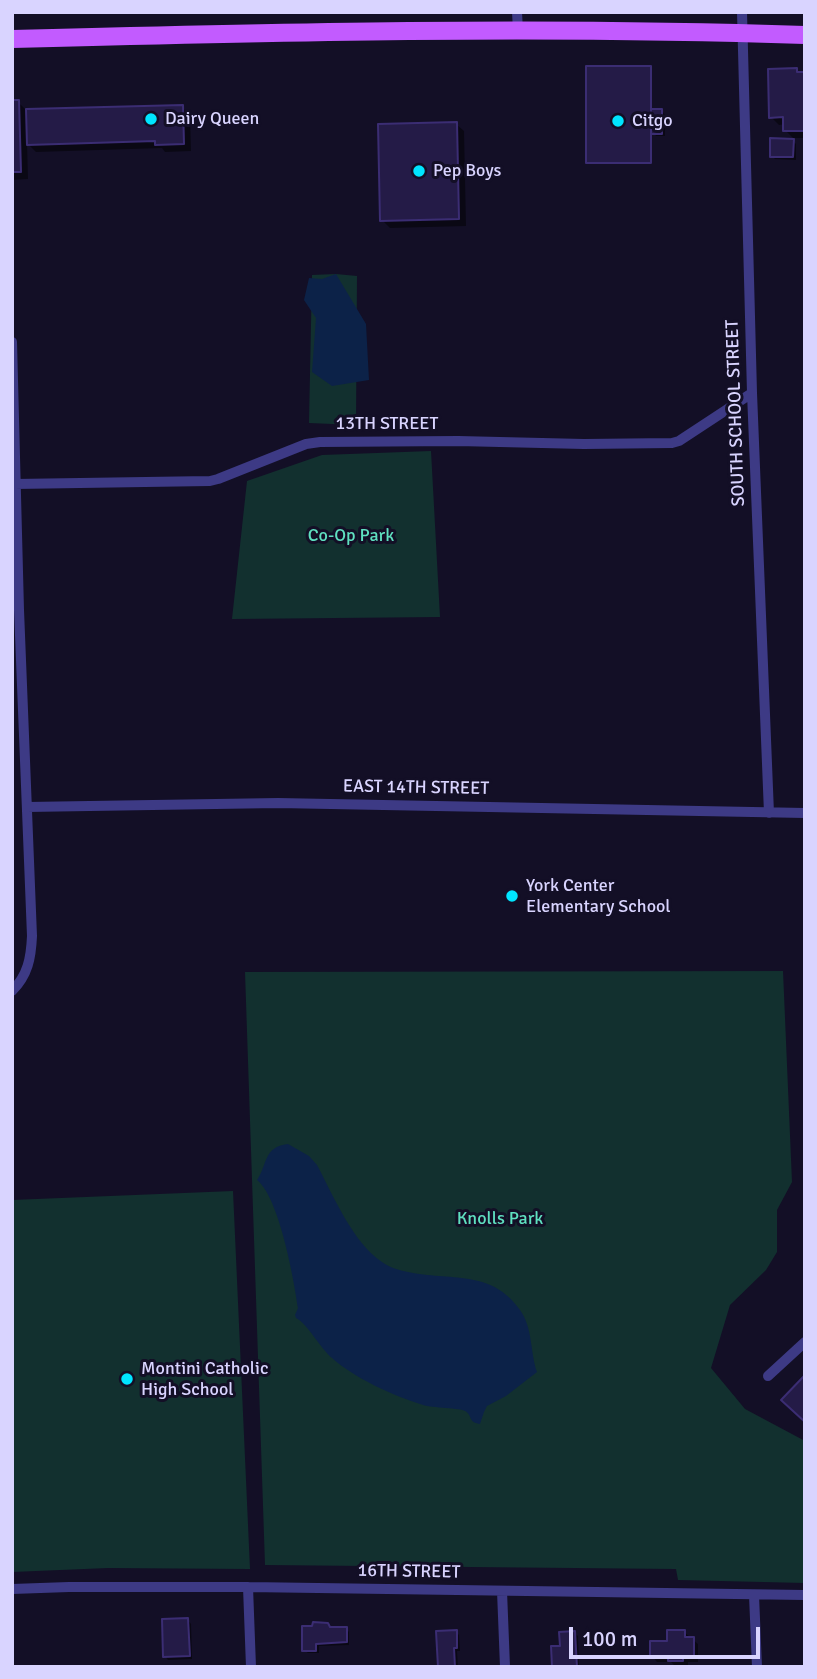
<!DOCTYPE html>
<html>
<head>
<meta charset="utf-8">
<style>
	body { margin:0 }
	#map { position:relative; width:817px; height:1679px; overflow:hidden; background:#130f26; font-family:Signika,sans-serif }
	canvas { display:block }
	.frame { position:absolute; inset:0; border:14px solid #d9d4ff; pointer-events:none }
	.scale { position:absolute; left:569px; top:1627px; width:191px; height:32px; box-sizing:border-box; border:4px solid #d9d4ff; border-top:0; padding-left:9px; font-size:21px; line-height:24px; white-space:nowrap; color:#d9d4ff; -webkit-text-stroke:5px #130f26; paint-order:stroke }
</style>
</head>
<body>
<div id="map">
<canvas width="817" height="1679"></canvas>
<div class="frame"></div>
<div class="scale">100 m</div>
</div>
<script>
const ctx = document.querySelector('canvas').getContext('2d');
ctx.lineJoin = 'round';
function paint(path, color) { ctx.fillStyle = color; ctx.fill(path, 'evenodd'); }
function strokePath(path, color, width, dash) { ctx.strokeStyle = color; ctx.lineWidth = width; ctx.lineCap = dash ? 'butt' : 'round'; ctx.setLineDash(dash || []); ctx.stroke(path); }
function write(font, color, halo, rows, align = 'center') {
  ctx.font = font + ' Signika,sans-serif'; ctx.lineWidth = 6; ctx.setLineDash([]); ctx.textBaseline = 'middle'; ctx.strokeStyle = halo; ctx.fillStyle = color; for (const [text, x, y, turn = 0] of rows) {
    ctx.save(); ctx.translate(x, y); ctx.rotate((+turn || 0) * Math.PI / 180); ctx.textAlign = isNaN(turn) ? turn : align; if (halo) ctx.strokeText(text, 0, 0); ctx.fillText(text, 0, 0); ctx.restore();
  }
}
paint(new Path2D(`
	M336 274 357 276 356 425 309 423 312 275Z
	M431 451 440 617 232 619 247 481 322 455Z
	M783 971 792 1182 777 1210V1252L766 1270 730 1305 711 1368 745 1409 805 1441V1583L678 1580 676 1569 265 1565 245 972Z
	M233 1191 250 1569 108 1568 12 1572V1200Z`), '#12302f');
paint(new Path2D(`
	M336 274 366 324 369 380 332 386 312 372 316 318 304 300 309 278 322 279Z
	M288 1144 309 1156 317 1165C333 1195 353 1243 382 1262 390 1268 399 1270 408 1272 449 1281 492 1269 520 1310 533 1328 530 1352 537 1372L506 1396 487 1406 484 1412 480 1424C467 1422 473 1415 465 1411 461 1408 432 1408 423 1405 392 1395 356 1379 332 1358 320 1348 307 1323 296 1318L295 1315 298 1308C294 1279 279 1197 257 1180 268 1164 263 1147 288 1144Z`), '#0c2248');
paint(new Path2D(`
	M651 68 652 111H662L665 115V136H656L652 131V164H589L587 162Z
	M796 70 800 74H805V138H793L785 130V124L779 125 771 117Z
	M12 102H18L27 111 182 107 190 115 191 151 165 152 162 148 36 152 27 143 28 179 12 180Z
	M456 124 464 131 466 226 390 228 382 220Z
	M793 141 796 144V160L775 159 772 156Z
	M188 1620 191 1624 192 1659 168 1660 165 1656Z
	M331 1628 346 1629 349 1632V1645L319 1646V1653H308L304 1650Z
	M456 1632 459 1635 460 1651H457L458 1667H439Z
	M684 1632 698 1644V1662H688V1666H675L671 1662H657L652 1656Z
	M574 1633 578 1636 579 1667H554L561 1648Z`), '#0007');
const building = new Path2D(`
	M586 66H651V163H586Z
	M797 68V72H805V131H783V117L769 118 768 69Z
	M12 100H19L21 172H12Z
	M183 105 184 144 155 145V141L27 145 26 109Z
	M651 109H662V134H651Z
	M457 122 459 219 380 221 378 124Z
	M770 138 794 139 793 157H770Z
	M805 1375V1422L781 1400Z
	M188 1618 190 1656 163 1657 162 1619Z
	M313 1622 328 1623 330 1627H347V1642L316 1644V1651H302V1626H312Z
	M457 1630V1648H454L455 1667H438L436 1631Z
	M667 1630H685V1637H694V1657H683V1661H668V1657H650V1641H667Z
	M575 1631 577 1667H552L551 1646H560L559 1632Z`);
paint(building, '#241b47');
strokePath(building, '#3b2d73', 2);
strokePath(new Path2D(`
	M517 12 518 31
	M742 12 752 393 769 813
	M12 342 19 610 32 936C31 958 28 975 12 991
	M15 484 210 481 218 479 306 444 320 442 458 441 584 444 672 443 679 441 752 393
	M27 807 278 803 805 813
	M768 1376 805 1342
	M248 1587 251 1667
	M12 1589 69 1587H248L805 1595
	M502 1591 505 1667
	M754 1595 757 1667`), '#3d3a85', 10);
strokePath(new Path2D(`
	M12 39C276 32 541 26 805 35`), '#c25bff', 18);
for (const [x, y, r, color] of [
	[151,119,7,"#00e5ff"],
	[618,121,7,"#00e5ff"],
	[419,171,7,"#00e5ff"],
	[512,896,7,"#00e5ff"],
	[127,1379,7,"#00e5ff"]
]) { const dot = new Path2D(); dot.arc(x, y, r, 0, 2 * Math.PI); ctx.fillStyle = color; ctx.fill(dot); strokePath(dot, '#130f26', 2.5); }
write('18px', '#d9d4ff', '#130f26', [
	["Dairy Queen",165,119],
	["Citgo",632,121],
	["Pep Boys",433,171],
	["York Center",526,886],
	["Elementary School",526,907],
	["Montini Catholic",141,1369],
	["High School",141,1390]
], 'left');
write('18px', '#d9d4ff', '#130f26', [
	["SOUTH SCHOOL STREET",736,413,-92],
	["13TH STREET",387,424],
	["EAST 14TH STREET",416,788,1],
	["16TH STREET",409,1572,1]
]);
write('18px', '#5fe0c0', '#130f26', [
	["Co-Op Park",351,536],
	["Knolls Park",500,1219]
]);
</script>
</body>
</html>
